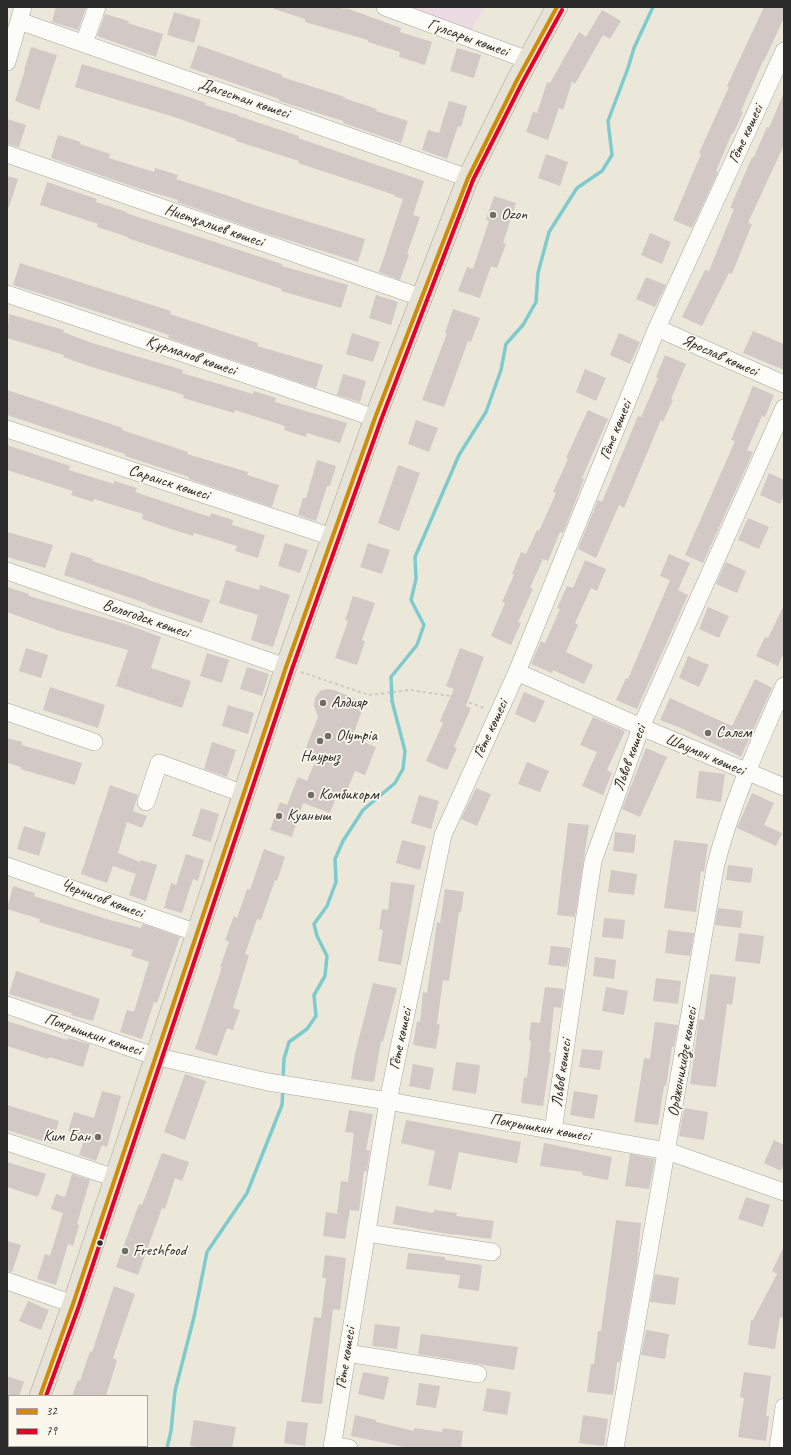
<!DOCTYPE html>
<html>
<head>
<meta charset="utf-8">
<style>
	body { margin:0 }
	#map { position:relative; width:791px; height:1455px; overflow:hidden; background:#ebe8da; font-family:Caveat,sans-serif }
	canvas { display:block }
	.frame { position:absolute; inset:0; border:8px solid #2b2b2b; pointer-events:none }
	.legend { position:absolute; left:8px; top:1395px; width:140px; height:52px; box-sizing:border-box; background:#fbf7ec; border:1px solid #a8a59f; margin:0; padding:5px 7px; list-style:none; font-size:12px; color:#2b2b2b }
	.legend li { display:flex; align-items:center; gap:8px; height:20px }
	.legend b { width:20px; border:1px solid #a8a59f }
</style>
</head>
<body>
<div id="map">
<canvas width="791" height="1455"></canvas>
<div class="frame"></div>
<ul class="legend">
<li><b style="height:5px;background:#ce8d09"></b>32</li>
<li><b style="height:5px;background:#e4002b"></b>79</li>
</ul>
</div>
<script>
const ctx = document.querySelector('canvas').getContext('2d');
ctx.lineJoin = 'round';
function paint(path, color) { ctx.fillStyle = color; ctx.fill(path, 'evenodd'); }
function strokePath(path, color, width, dash) { ctx.strokeStyle = color; ctx.lineWidth = width; ctx.lineCap = dash ? 'butt' : 'round'; ctx.setLineDash(dash || []); ctx.stroke(path); }
function write(font, color, halo, rows, align = 'center') {
  ctx.font = font + ' Caveat,sans-serif'; ctx.lineWidth = 3.5; ctx.setLineDash([]); ctx.textBaseline = 'middle'; ctx.strokeStyle = halo; ctx.fillStyle = color; for (const [text, x, y, turn = 0] of rows) {
    ctx.save(); ctx.translate(x, y); ctx.rotate((+turn || 0) * Math.PI / 180); ctx.textAlign = isNaN(turn) ? turn : align; if (halo) ctx.strokeText(text, 0, 0); ctx.fillText(text, 0, 0); ctx.restore();
  }
}
paint(new Path2D(`
	M408 7H486L470 31Z`), '#ecdbe3');
strokePath(new Path2D(`
	M283 1080 284 1059 289 1042 307 1029 316 1016 314 995 325 976 327 956 317 936 314 924 327 906 336 882 335 859 343 841 363 810 395 783 403 769 405 751 392 701 391 677 417 645 424 625 411 600 416 579 415 557 459 455 486 412 501 370 506 344 523 325 536 302 538 273 549 232 577 188 602 171 612 155 608 121 628 68 634 48 653 7
	M167 1448 171 1431 175 1391 194 1317 207 1252 247 1193 282 1105 283 1089`), '#7ecbce', 3.5);
paint(new Path2D(`
	M56 7 86 8 78 30 52 22Z
	M274 7H337L345 9 346 8 401 28 400 32 432 42 425 65 399 57 400 52 368 42V40L305 22V19L274 9Z
	M764 7H784V18L764 61H763L741 111 743 112 733 134 732 133 716 171 718 172 692 228 673 220 701 154 699 153 729 87 727 86Z
	M602 10 621 21 610 39 603 35 575 84 572 82 563 110 559 108 548 140 526 132 533 112 537 113 547 82 550 83 579 32 586 37Z
	M174 12 201 20 194 43 167 35Z
	M105 14 129 21 128 23 163 34 156 57 97 36Z
	M198 45 282 75V77L345 97 344 98 377 109 376 111 408 121 401 143 343 123V121L279 101V99L190 68Z
	M31 47 57 55 39 110 15 101 25 70H24Z
	M457 48 481 55 474 78 450 71Z
	M82 64 177 93 206 103 205 105 238 115V116L299 136 298 138 424 181 413 215 420 217 407 254 409 255 400 280 379 272 403 199 394 196 395 195 298 163 299 161 236 141V139L177 118 75 87Z
	M784 92V145L748 223 752 224 732 274 729 273 702 326 682 317 705 270 709 271 734 209 730 208 752 157H754L767 127 769 128Z
	M449 101 467 106 461 127 458 126 447 159 422 150 428 130 439 133Z
	M7 119 26 125 19 147 7 144Z
	M58 135 81 142 80 144 110 154 109 158 154 172 155 168 178 175 176 179 241 200V201L365 239 358 262 265 233 177 202 178 200 134 187 51 158Z
	M546 154 568 162 560 186 538 178Z
	M7 176 18 179 9 207H7Z
	M47 182 97 199 96 202 127 212 126 213 282 264V266L348 285 341 308 281 291 282 289 127 238 128 237 97 227 98 224 40 205Z
	M494 196 516 203 503 243 506 244 497 268 491 266 480 298 458 291 467 267 473 269 489 221 486 220Z
	M650 233 671 242 662 264 641 255Z
	M20 263 171 311 170 314 258 343 257 346 323 365 316 388 168 338 169 335 142 326 13 285Z
	M646 277 666 285 655 307 636 299Z
	M376 295 398 302 391 325 369 318Z
	M453 309 480 318 471 342 468 341 444 407 422 400 447 333H445Z
	M9 314 64 330 63 332 92 343 183 370 182 373 253 394 254 391 276 398 275 402 347 423 340 443 307 433 306 437 284 430 285 426 235 410 234 413 183 398 184 395 92 367 63 357 64 355 7 338Z
	M753 331 784 344V370L743 353Z
	M352 333 380 342 373 362 346 354Z
	M619 333 640 342 630 364 610 355Z
	M665 355 686 364 671 399 673 400 663 422 661 420 624 508 619 505 596 558 578 549 598 500 602 502 638 416 641 417 658 378 656 377Z
	M585 369 606 378 596 401 576 392Z
	M343 374 366 381 360 402 337 395Z
	M753 386 774 395 765 417 762 416 747 450 753 452 703 563 685 555 735 441 731 440Z
	M7 390 123 428 122 430 188 452 187 454 248 472 247 475 279 485 272 507 189 479V477L125 456V454L7 415Z
	M588 410 608 419 582 478 584 479 563 533 560 532 548 561 543 559 530 588 533 589 518 622 521 623 511 645 491 636 505 603 502 602 514 575 512 574 521 552 526 554 537 530 539 531 556 493 553 492 568 459 566 458Z
	M416 420 438 428 429 452 408 444Z
	M7 445 70 466 69 470 114 484V481L137 488 135 492 210 517 211 513 233 520 232 525 265 535 258 558 235 551 237 546 194 533 193 536 171 529 142 519 143 514 94 499 93 502 71 495 73 491 7 470Z
	M317 460 336 466 330 486H327L316 521 298 515 303 498H306Z
	M398 465 420 473 399 531 378 523Z
	M769 473 784 480V496L780 504 760 495Z
	M748 518 769 527 759 549 738 540Z
	M7 532 53 545 45 568 7 557Z
	M285 543 308 550 300 573 278 566Z
	M368 543 390 550 382 574 360 567Z
	M71 552 93 559 92 561 148 579V580L210 600 202 623 147 605 148 604 64 575Z
	M669 554 690 563 678 590 688 595 637 709 616 700 626 678 628 679 670 580 660 576Z
	M585 560 606 569 597 591 591 588 575 623 578 625 566 652 593 665 584 684 553 670 552 673 531 664 541 641 545 643 560 609 557 608 567 586 573 588Z
	M726 562 746 571 737 593 716 584Z
	M226 580 259 590 260 585 290 595 273 647 251 640 258 615 219 603Z
	M7 587 29 594V596L125 624 161 637 151 668 191 681 182 708 116 686 128 650 60 631 7 612Z
	M353 596 375 603 362 640 365 641 357 665 335 658 348 621 345 620Z
	M784 605V653L778 666 756 656 765 637 768 638Z
	M708 607 729 616 719 638 699 629Z
	M26 648 48 655 41 678 19 671Z
	M460 648 484 657 466 706 471 708 454 747 457 748 447 770 426 761 443 723 440 721 454 689 446 686Z
	M207 653 229 660 222 683 200 676Z
	M688 656 709 665 699 687 679 678Z
	M247 667 269 674 262 696 240 689Z
	M755 679 772 688 741 757 681 728 660 720 670 698 732 726Z
	M50 687 105 705 98 728 43 710Z
	M326 689 334 690 365 703 352 737 376 747 365 775 355 771 345 795 338 792 330 813 303 803 292 837 270 830 280 802 287 805 298 777 307 781 318 755 305 750 318 717 314 706 315 698 320 691Z
	M524 692 545 701 535 723 515 714Z
	M228 705 254 713 248 734 222 726Z
	M593 717 625 731 607 770 612 773 603 795 582 786 597 752 580 745Z
	M7 738 22 742V745L82 763 75 785 20 769 21 767 7 763Z
	M212 742 236 750 227 777 204 769Z
	M646 748 667 757 640 817 622 809Z
	M527 762 549 771 540 792 518 784Z
	M699 771 725 774 721 802 696 798Z
	M110 785 138 795 133 811 147 816 142 828 127 822 118 853 140 862 141 860 157 865 146 901 129 895 136 874 113 866 107 883 81 874Z
	M476 788 491 794 477 826 461 819Z
	M752 793 774 803 764 825 782 833 776 846 737 828Z
	M419 795 439 801 431 829 411 823Z
	M201 808 219 814 211 842 192 836Z
	M568 823 589 825 575 917 557 915Z
	M24 826 46 833 39 856 17 849Z
	M615 832 636 835 634 853 613 851Z
	M402 840 426 846 420 870 396 863Z
	M674 840 708 844 704 872 701 871 696 912 664 908Z
	M264 849 285 857 277 881 275 880 261 920 257 919 245 954 249 955 233 1008 240 1010 233 1030 227 1028 217 1056 195 1049 222 967H220L229 942 225 940 234 916 237 918 247 889 250 890Z
	M186 854 204 860 198 881 193 879 182 913 164 908 171 883 176 885Z
	M728 865 753 868 751 883 726 880Z
	M611 870 637 874 634 895 608 892Z
	M391 882 415 885 401 965 378 961 383 930 379 929 382 909 388 910Z
	M13 886 35 893 34 896 110 920 141 928 143 924 180 937 157 1003 154 1002 142 1039 120 1032 127 1010 134 1012 149 962 131 956 133 950 39 922 40 919 7 909Z
	M445 889 464 892 461 912H459L449 981 443 980 437 1024 440 1025 436 1049 413 1045 417 1021 420 1022 423 992 427 993 437 922 440 923Z
	M718 908 743 911 741 928 715 925Z
	M604 918 625 920 623 939 602 937Z
	M668 930 694 933 690 956 665 953Z
	M739 933 764 936 760 964 735 961Z
	M551 946 570 948 567 967 548 965Z
	M595 957 616 960 614 979 593 976Z
	M16 971 100 999 93 1021 71 1015 72 1013 9 994Z
	M710 974 736 977 732 1005 727 1004 716 1087 690 1084 699 1019 704 1020Z
	M656 978 681 981 678 1004 653 1001Z
	M373 983 397 988 383 1042 381 1041 374 1082 351 1079 355 1054Z
	M545 987 564 989 561 1008 554 1007 549 1053H551L543 1106 521 1103 524 1077 527 1078 531 1041 529 1040 531 1022 540 1023Z
	M606 987 628 991 624 1015 602 1011Z
	M7 1021 67 1040 68 1038 90 1044 83 1067 49 1057 48 1059 7 1046Z
	M655 1022 678 1025 674 1047H672L666 1086H664L658 1125 634 1122 644 1058 650 1059Z
	M582 1049 603 1051 600 1070 579 1067Z
	M456 1062 480 1065 476 1094 452 1090Z
	M413 1064 434 1068 430 1090 409 1086Z
	M185 1074 206 1081 185 1140 164 1132Z
	M102 1091 121 1096 107 1147 102 1145 96 1161 79 1155 85 1136 68 1131 74 1112 94 1118Z
	M574 1091 598 1095 594 1119 570 1115Z
	M7 1105 59 1121 52 1144 7 1130Z
	M684 1108 708 1112 704 1140 679 1136Z
	M349 1110 373 1114 366 1150H370L367 1171H364L359 1211 350 1210 345 1239 323 1236 326 1212 337 1214 341 1181 348 1182 354 1133 345 1132Z
	M406 1120 521 1142 517 1163 459 1152 451 1190 428 1185 435 1151 401 1143Z
	M774 1140 784 1145V1164L781 1171 764 1163Z
	M544 1143 612 1157 608 1180 582 1175 583 1172 540 1166Z
	M162 1153 189 1162 182 1181 175 1178 165 1209 162 1208 138 1275 116 1267 139 1204 142 1205Z
	M630 1154 655 1159 649 1189 625 1186Z
	M7 1162 46 1174 38 1197 7 1187Z
	M72 1174 90 1180 77 1224 79 1225 73 1246 68 1244 56 1285 37 1279 45 1254 50 1256 63 1213 51 1209 56 1194 65 1197Z
	M746 1197 770 1205 763 1227 738 1219Z
	M396 1206 433 1213 434 1210 457 1213 456 1216 494 1221 491 1239 453 1234V1235L393 1224Z
	M616 1220 641 1223 637 1264 620 1362H617L613 1395 587 1392 591 1364H594L598 1331H601Z
	M7 1241 21 1245 12 1272 7 1271Z
	M784 1246V1319L780 1317 775 1349 748 1345 751 1320H753L777 1274 772 1271Z
	M408 1253 445 1257V1260L482 1265 479 1291 458 1288 460 1275 406 1269Z
	M325 1255 346 1258 340 1310 333 1309 322 1404 301 1402 314 1317 321 1318 326 1278H322Z
	M655 1274 679 1278 675 1305 650 1302Z
	M114 1286 135 1294 113 1358 117 1360 106 1396H72L78 1380 80 1381 90 1351 92 1352Z
	M28 1301 49 1310 41 1330 19 1321Z
	M375 1324 400 1327 397 1349 372 1346Z
	M646 1330 669 1334 665 1359 641 1355Z
	M421 1334 518 1347 514 1370 418 1354Z
	M363 1372 389 1377 384 1400 358 1394Z
	M744 1372 771 1376 766 1416H769L766 1441 738 1437 744 1398 740 1397Z
	M7 1376 24 1382 19 1396H7Z
	M419 1383 440 1386 436 1408 416 1405Z
	M487 1388 511 1392 507 1415 483 1411Z
	M355 1415 376 1420V1422L414 1431V1428L442 1432 443 1428 463 1431 461 1448H409L351 1436Z
	M583 1415 608 1419 604 1446 579 1443Z
	M194 1420 236 1427 232 1448H204L190 1446Z
	M287 1421 308 1423 305 1446 284 1443Z`), '#d2c8c6');
const minor = new Path2D(`
	M385 7 528 60
	M19 21 468 178
	M84 43 97 7
	M7 62 23 7
	M7 154 420 297
	M7 294 375 418
	M657 328 784 384
	M7 429 332 537
	M7 571 286 667
	M517 672 641 727 784 787
	M7 712 94 742
	M146 802 159 763 244 794
	M7 866 197 933
	M7 1005 154 1056 268 1082 388 1101 667 1151 784 1192
	M553 1131 593 861 641 727 784 408
	M7 1142 115 1178
	M367 1233 492 1252
	M7 1281 73 1304
	M347 1353 478 1374
	M332 1445 349 1448
	M332 1448 388 1101 443 835 517 672 657 328 784 51
	M615 1448 715 868C731 804 758 745 784 686
	M778 1448 784 1407`);
const major = new Path2D(`
	M40 1396 73 1304 286 667 375 418 468 178 517 80 557 7
	M21 1448 22 1446`);
strokePath(minor, '#a6a49c', 18);
strokePath(major, '#a6a49c', 22);
strokePath(new Path2D(`
	M301 672 369 695 410 690 451 696 484 708`), '#cbc9c6', 2, [3, 3]);
strokePath(minor, '#fcfcf9', 17);
strokePath(major, '#e6e2d5', 21);
strokePath(new Path2D(`
	M40 1396 73 1304 286 667 375 418 468 178 517 80 557 7`), '#ce8d09', 4);
strokePath(new Path2D(`
	M46 1396 79 1306 292 669 381 420 473 180 522 83 562 10`), '#e4002b', 4);
for (const [x, y, r, color] of [
	[493,215,4,"#6e6d68"],
	[323,703,4,"#6e6d68"],
	[708,733,4,"#6e6d68"],
	[328,736,4,"#6e6d68"],
	[320,741,4,"#6e6d68"],
	[311,795,4,"#6e6d68"],
	[279,816,4,"#6e6d68"],
	[98,1137,4,"#6e6d68"],
	[100,1243,3.5,"#2b2b2b"],
	[125,1251,4,"#6e6d68"]
]) { const dot = new Path2D(); dot.arc(x, y, r, 0, 2 * Math.PI); ctx.fillStyle = color; ctx.fill(dot); strokePath(dot, '#fbf7ec', 1.5); }
write('16px', '#2b2b2b', '#fbf7ec', [
	["Гүлсары көшесі",468,38,20],
	["Дагестан көшесі",244,99,19],
	["Гёте көшесі",746,134,-65],
	["Ниетқалиев көшесі",214,226,19],
	["Құрманов көшесі",191,356,19],
	["Ярослав көшесі",720,356,24],
	["Гёте көшесі",616,430,-68],
	["Саранск көшесі",169,483,18],
	["Вологодск көшесі",146,619,19],
	["Гёте көшесі",491,729,-65],
	["Шаумян көшесі",705,755,23],
	["Львов көшесі",630,758,-70],
	["Чернигов көшесі",102,899,20],
	["Покрышкин көшесі",93,1035,19],
	["Гёте көшесі",401,1039,-78],
	["Орджоникидзе көшесі",683,1062,-80],
	["Львов көшесі",562,1073,-82],
	["Покрышкин көшесі",540,1128,10],
	["Гёте көшесі",346,1358,-81]
]);
write('16px', '#2b2b2b', '#fbf7ec', [
	["Ozon",501,215],
	["Алдияр",331,703],
	["Салем",716,733],
	["Olympia",336,736],
	["Наурыз",320,757,"center"],
	["Комбикорм",319,795],
	["Куаныш",287,816],
	["Ким Бан",90,1137,"right"],
	["Freshfood",133,1251]
], 'left');
</script>
</body>
</html>
